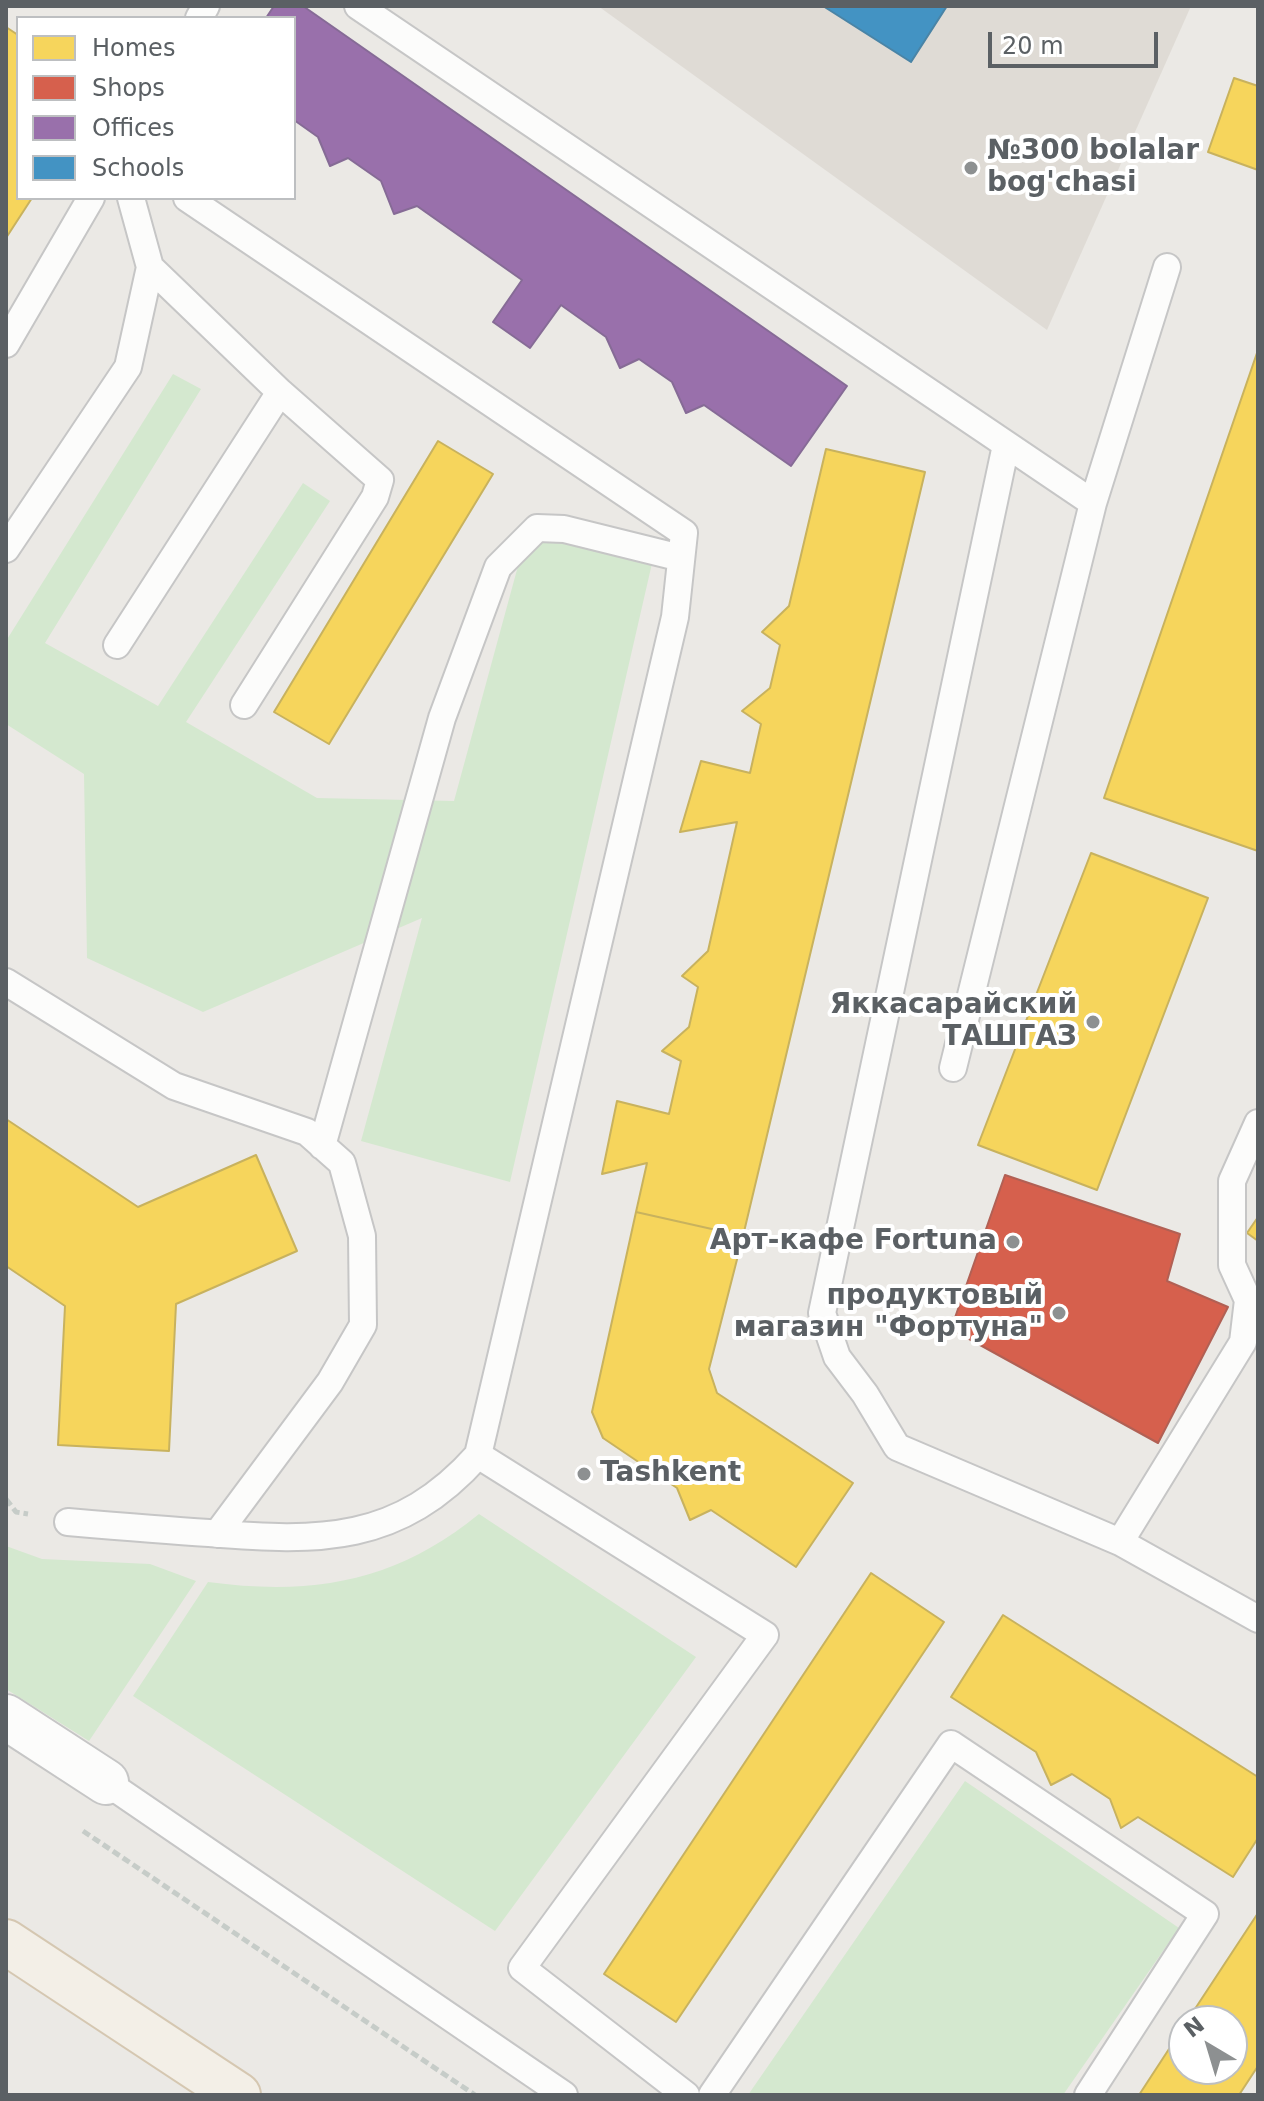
<!DOCTYPE html>
<html>
<head>
<meta charset="utf-8">
<style>
	body { margin:0 }
	#map { position:relative; width:1264px; height:2101px; overflow:hidden; background:#ebe9e5; font-family:"DejaVu Sans",sans-serif }
	canvas { display:block }
	.frame { position:absolute; inset:0; border:8px solid #5b6064; pointer-events:none }
	.legend { position:absolute; left:16px; top:16px; width:280px; height:184px; box-sizing:border-box; background:#fff; border:2px solid #bdbfc1; margin:0; padding:10px 14px; list-style:none; font-size:24px; color:#5b6064 }
	.legend li { display:flex; align-items:center; gap:16px; height:40px }
	.legend b { width:40px; border:2px solid #bdbfc1 }
	.north { position:absolute; left:1168px; top:2005px; width:80px; height:80px; box-sizing:border-box; background:#fff; border:2px solid #bdbfc1; border-radius:50%; rotate:322deg; font-size:22px; font-weight:700; line-height:32px; text-align:center; color:#5b6064 }
	.north::after { content:''; display:block; margin:auto; width:28px; height:36px; background:#8d9091; clip-path:polygon(50% 0,100% 100%,50% 72%,0 100%) }
	.scale { position:absolute; left:988px; top:32px; width:170px; height:36px; box-sizing:border-box; border:4px solid #5b6064; border-top:0; padding-left:10px; font-size:24px; line-height:28px; white-space:nowrap; color:#5b6064; -webkit-text-stroke:6px #fff; paint-order:stroke }
</style>
</head>
<body>
<div id="map">
<canvas width="1264" height="2101"></canvas>
<div class="frame"></div>
<ul class="legend">
<li><b style="height:22px;background:#f6d55c"></b>Homes</li>
<li><b style="height:22px;background:#d6604d"></b>Shops</li>
<li><b style="height:22px;background:#9970ab"></b>Offices</li>
<li><b style="height:22px;background:#4393c3"></b>Schools</li>
</ul>
<div class="north">N</div>
<div class="scale">20 m</div>
</div>
<script>
const ctx = document.querySelector('canvas').getContext('2d');
ctx.lineJoin = 'round';
function paint(path, color) { ctx.fillStyle = color; ctx.fill(path, 'evenodd'); }
function strokePath(path, color, width, dash) { ctx.strokeStyle = color; ctx.lineWidth = width; ctx.lineCap = dash ? 'butt' : 'round'; ctx.setLineDash(dash || []); ctx.stroke(path); }
function write(font, color, halo, rows, align = 'center') {
  ctx.font = font + ' "DejaVu Sans",sans-serif'; ctx.lineWidth = 8; ctx.setLineDash([]); ctx.textBaseline = 'middle'; ctx.strokeStyle = halo; ctx.fillStyle = color; for (const [text, x, y, turn = 0] of rows) {
    ctx.save(); ctx.translate(x, y); ctx.rotate((+turn || 0) * Math.PI / 180); ctx.textAlign = isNaN(turn) ? turn : align; if (halo) ctx.strokeText(text, 0, 0); ctx.fillText(text, 0, 0); ctx.restore();
  }
}
paint(new Path2D(`
	M598 6H1191L1047 330Z`), '#dfdbd5');
paint(new Path2D(`
	M173 374 201 389 45 643 158 706 303 483 330 501 186 722 317 798 454 801 527 533 653 559 510 1182 361 1141 422 918 203 1012 87 958 84 774 6 724V641Z
	M479 1514 696 1657 495 1931 133 1696 208 1582C313 1596 396 1582 479 1514Z
	M6 1546 42 1559 150 1564 196 1581 89 1741 6 1689Z
	M965 1781 1179 1928 1063 2095H748Z`), '#d4e8cf');
const homes = new Path2D(`
	M6 27 18 35V198H32L6 238Z
	M1234 78 1258 86V170L1208 152Z
	M1258 350V851L1104 798Z
	M438 441 493 474 329 744 274 712Z
	M826 449 925 472 743 1236 636 1212 647 1163 602 1174 617 1101 669 1114 681 1061 662 1051 689 1027 698 987 682 976 708 951 737 822 680 832 701 761 750 773 761 724 742 711 770 688 780 645 762 632 789 606Z
	M1091 853 1208 898 1097 1190 978 1145Z
	M6 1119 138 1207 256 1155 297 1251 176 1304 169 1451 58 1445 65 1306 6 1266Z
	M636 1212 743 1236 709 1369 717 1393 853 1483 796 1567 711 1510 690 1520 677 1488 603 1438 592 1412Z
	M1258 1217V1241L1247 1233Z
	M871 1573 944 1622 676 2022 604 1974Z
	M1003 1615 1258 1777V1838L1233 1877 1138 1817 1121 1828 1110 1799 1072 1774 1051 1785 1036 1752 951 1697Z
	M1258 1913V2066L1239 2095H1139L1184 2026V2069H1232V2021H1187Z`);
paint(homes, '#f6d55c');
strokePath(homes, '#c8b25e', 2);
const shops = new Path2D(`
	M1005 1175 1180 1234 1167 1281 1228 1307 1158 1443 951 1329Z`);
paint(shops, '#d6604d');
strokePath(shops, '#b16054', 2);
const offices = new Path2D(`
	M274 6H303L847 386 791 466 704 405 686 413 672 382 639 359 620 368 606 337 561 305 530 348 493 322 522 280 417 206 394 214 381 181 348 158 330 166 318 137 294 120V18H266Z`);
paint(offices, '#9970ab');
strokePath(offices, '#866b96', 2);
const schools = new Path2D(`
	M823 6H947L911 62Z`);
paint(schools, '#4393c3');
strokePath(schools, '#4a84a6', 2);
const lane = new Path2D(`
	M358 6 1093 503
	M199 18 206 6
	M187 198 684 533 675 617 478 1455
	M6 344 91 198
	M1006 445 822 1313 837 1357 865 1394 897 1447 1120 1542 1258 1619
	M6 549 128 367 150 267 131 198
	M117 645 280 392 150 267
	M244 705 375 497 380 480 280 392
	M6 982 174 1086 307 1132 342 1163 362 1236 363 1325 330 1382 217 1534
	M953 1068 1093 503 1167 267
	M322 1146 442 718 498 567 537 528 564 529 681 558
	M68 1522C115 1526 162 1530 209 1533 319 1542 399 1544 478 1455L765 1635 522 1968 686 2095
	M1120 1542 1243 1342 1248 1300 1232 1265V1181L1258 1123
	M106 1782 564 2095
	M712 2095 951 1744 1205 1914 1088 2095`);
const street = new Path2D(`
	M6 1717 106 1782`);
const primary = new Path2D(`
	M6 1942 238 2095`);
strokePath(lane, '#c6c6c6', 30);
strokePath(street, '#c6c6c6', 48);
strokePath(primary, '#d5c7b1', 48);
strokePath(new Path2D(`
	M6 1499 16 1512 28 1514
	M83 1831 475 2095`), '#c6ccc8', 5, [8, 4]);
strokePath(lane, '#fcfcfb', 26);
strokePath(street, '#fcfcfb', 44);
strokePath(primary, '#f3efe7', 44);
for (const [x, y, r, color] of [
	[971,168,8,"#8d9091"],
	[1093,1022,8,"#8d9091"],
	[1013,1242,8,"#8d9091"],
	[1059,1313,8,"#8d9091"],
	[584,1474,8,"#8d9091"]
]) { const dot = new Path2D(); dot.arc(x, y, r, 0, 2 * Math.PI); ctx.fillStyle = color; ctx.fill(dot); strokePath(dot, '#fff', 3); }
write('bold 28px', '#5b6064', '#fff', [
	["№300 bolalar",987,152,"left"],
	["bog'chasi",987,184,"left"],
	["Яккасарайский",1077,1006],
	["ТАШГАЗ",1077,1038],
	["Арт-кафе Fortuna",997,1242],
	["продуктовый",1043,1297],
	["магазин \"Фортуна\"",1043,1329],
	["Tashkent",600,1474,"left"]
], 'right');
</script>
</body>
</html>
